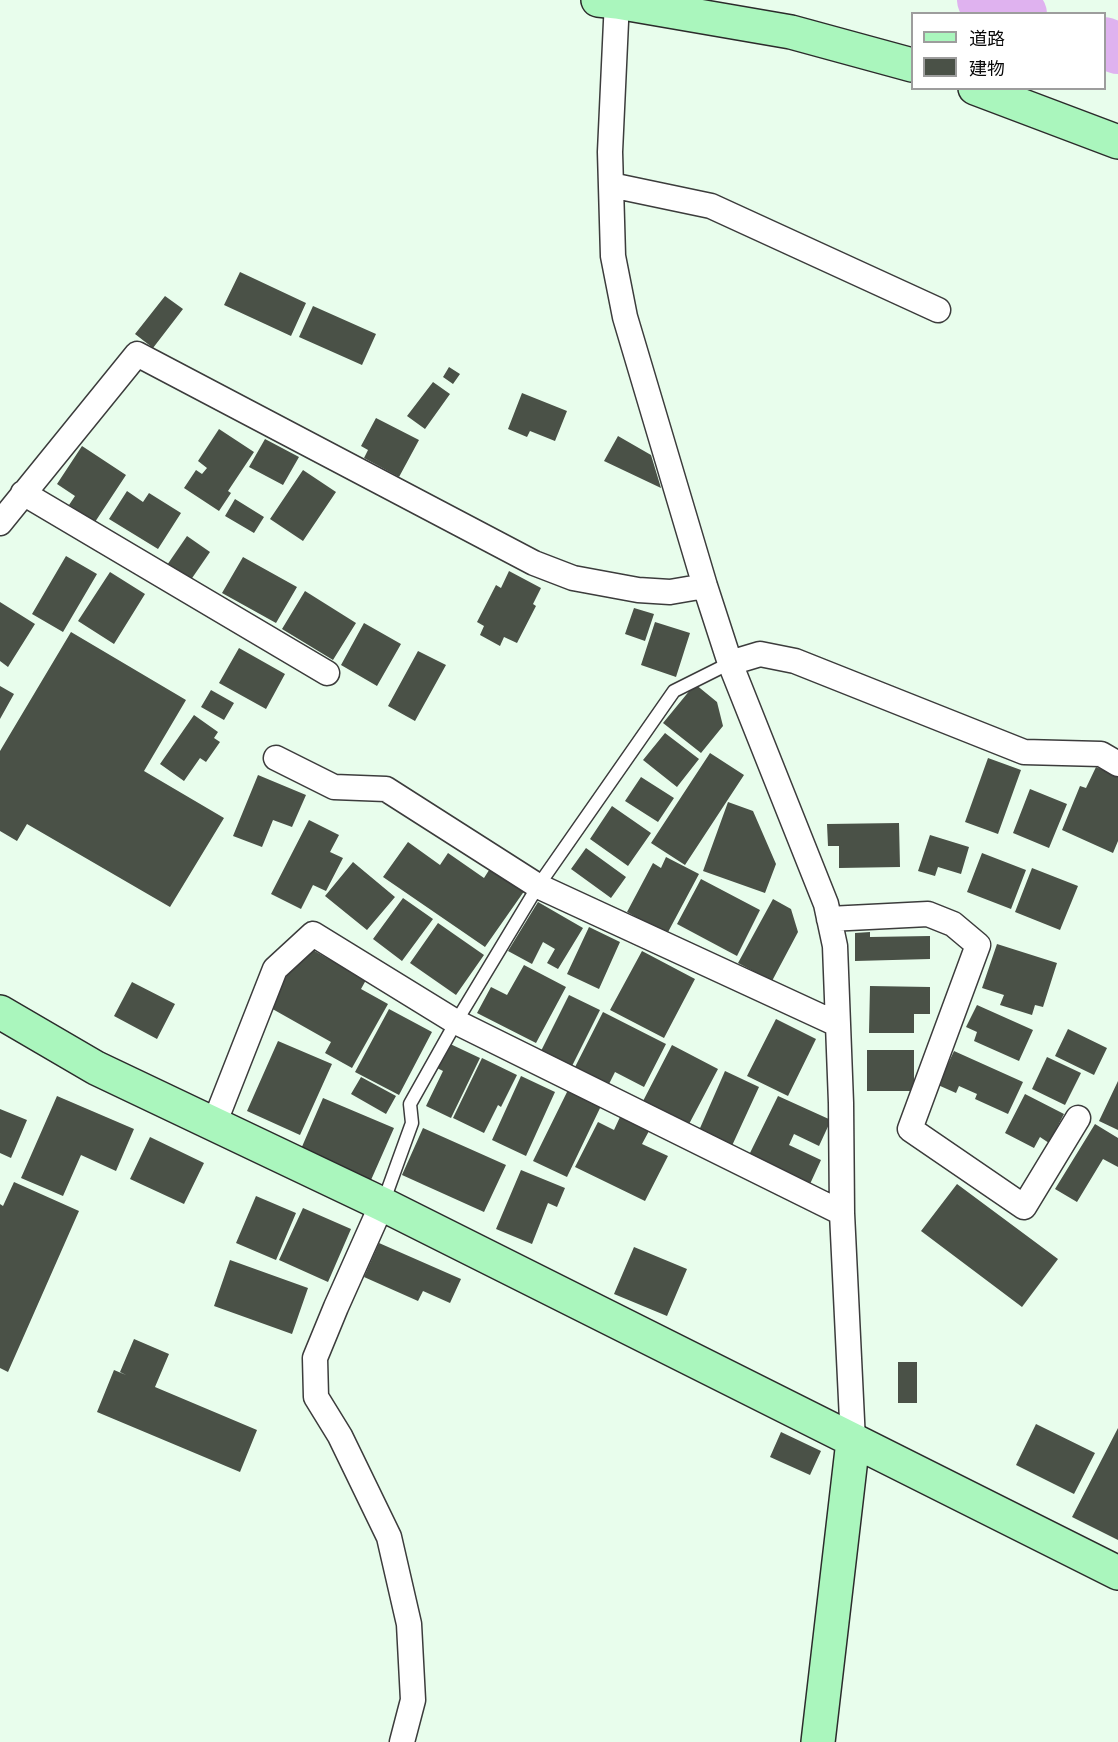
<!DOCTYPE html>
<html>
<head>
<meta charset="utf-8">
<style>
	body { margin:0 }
	#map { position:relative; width:1118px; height:1742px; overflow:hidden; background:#e8fdec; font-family:Lora,"Noto Sans JP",serif }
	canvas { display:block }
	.legend { position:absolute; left:911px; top:12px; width:195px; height:78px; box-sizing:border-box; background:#fff; border:2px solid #9d9d9d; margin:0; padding:8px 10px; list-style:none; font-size:18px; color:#090909 }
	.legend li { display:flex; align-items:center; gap:12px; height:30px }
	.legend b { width:30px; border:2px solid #9d9d9d }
</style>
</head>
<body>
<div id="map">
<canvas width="1118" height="1742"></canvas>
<ul class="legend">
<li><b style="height:8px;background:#aaf6bd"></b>道路</li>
<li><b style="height:16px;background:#4a5147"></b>建物</li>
</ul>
</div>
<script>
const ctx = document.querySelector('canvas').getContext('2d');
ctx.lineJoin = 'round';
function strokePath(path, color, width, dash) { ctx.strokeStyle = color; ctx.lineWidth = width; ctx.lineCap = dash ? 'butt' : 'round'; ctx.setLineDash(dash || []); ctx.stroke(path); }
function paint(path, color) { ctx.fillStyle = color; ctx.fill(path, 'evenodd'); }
strokePath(new Path2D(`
	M983 0 1021 14
	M1104 43 1118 48`), '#dfb2ef', 52);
paint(new Path2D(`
	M240 272 306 303 291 336 224 305Z
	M165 296 183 309 153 348 135 334Z
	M313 306 376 334 362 365 299 337Z
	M449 367 460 374 453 384 443 377Z
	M433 382 450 394 425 429 407 416Z
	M522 393 567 411 555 441 530 431 527 437 508 429Z
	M376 418 419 440 399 477 364 458 368 450 361 446Z
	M219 429 254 452 228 491 231 493 219 511 184 488 196 470 202 474 207 468 198 461Z
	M618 436 651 455 661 488 604 461Z
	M265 439 299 457 283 485 249 467Z
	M82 446 126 475 95 522 69 505 75 496 57 484Z
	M303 470 336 492 303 541 270 519Z
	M127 491 143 502 149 493 181 513 158 549 109 519Z
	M235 499 264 517 254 533 225 516Z
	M187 536 210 552 188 584 165 568Z
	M66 556 97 574 63 632 32 614Z
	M243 557 297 587 276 623 222 593Z
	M509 571 541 588 533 604 536 606 517 643 504 637 500 646 480 635 484 626 477 622 496 585 501 588Z
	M110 572 145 594 114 644 78 621Z
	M305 591 356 623 333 660 282 629Z
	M0 602 35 624 8 667 0 661Z
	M634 608 654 614 645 641 625 634Z
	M655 622 690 633 676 677 641 665Z
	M364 623 401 644 377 686 341 665Z
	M71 632 186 700 144 771 224 818 170 907 27 824 17 841 0 831V751Z
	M239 648 285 674 266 709 219 683Z
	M418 651 446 665 415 721 388 706Z
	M695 684 717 702 723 726 701 753 663 723Z
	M0 686 14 694 0 719Z
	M211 690 234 703 224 720 201 707Z
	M194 715 218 732 214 738 220 742 206 762 200 758 184 781 160 764Z
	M665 733 699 759 677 787 643 760Z
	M710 753 744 775 685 865 651 843Z
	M988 758 1021 770 998 834 965 822Z
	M1096 767 1118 777V841L1113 853 1062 830 1080 786 1086 788Z
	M258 775 306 795 292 827 273 820 262 847 233 836Z
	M641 777 674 798 658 822 625 801Z
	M1030 789 1067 804 1049 848 1013 833Z
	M728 802 753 811 776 864 765 893 703 871Z
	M612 806 651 833 628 866 590 839Z
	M309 820 339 835 330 852 343 858 326 891 313 885 301 909 271 894Z
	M899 823 900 867 839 868V846H828L827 824Z
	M930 835 969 847 961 874 938 867 935 876 918 871Z
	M408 842 440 865 448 853 484 878 491 867 525 890 485 947 383 877Z
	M586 848 626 877 611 898 571 869Z
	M982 853 1026 870 1011 909 967 892Z
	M666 857 699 874 667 934 627 912 653 863 661 868Z
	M353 862 395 897 367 930 325 896Z
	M1032 868 1078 886 1060 930 1015 912Z
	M701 879 760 910 737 956 677 924Z
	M403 898 433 919 402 961 373 939Z
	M773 899 791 909 798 932 772 981 738 963Z
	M538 902 583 928 558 969 547 963 555 949 543 942 532 964 508 951Z
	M438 923 484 955 456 995 410 963Z
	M589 927 620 942 599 989 567 974Z
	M870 932V937L930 936V959L855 961V933Z
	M997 944 1057 963 1043 1007 1035 1005 1032 1015 1000 1005 1004 995 982 988Z
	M304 945 366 980 361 989 388 1004 352 1068 325 1053 331 1042 269 1007Z
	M642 951 695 979 664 1038 610 1010Z
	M524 965 566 987 536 1043 477 1013 491 987 507 995Z
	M132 982 175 1004 157 1039 114 1016Z
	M870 986 930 987V1014H914V1033H869Z
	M569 995 600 1010 570 1070 539 1055Z
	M977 1005 1033 1030 1019 1061 974 1041 977 1032 966 1027Z
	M389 1009 432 1032 399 1095 355 1072Z
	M603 1012 666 1044 644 1087 615 1072 607 1088 573 1071Z
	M776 1019 816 1039 788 1096 747 1076Z
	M1068 1029 1107 1048 1094 1075 1055 1056Z
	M278 1041 332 1064 300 1135 247 1111Z
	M446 1042 480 1058 451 1118 426 1106 443 1071 435 1067Z
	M672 1045 718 1069 688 1126 642 1103Z
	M867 1050H914V1091H867Z
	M954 1051 1023 1082 1008 1114 975 1099 977 1094 959 1086 956 1093 938 1085Z
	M1047 1057 1081 1073 1065 1105 1032 1089Z
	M482 1058 517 1075 501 1107 498 1105 484 1133 453 1118Z
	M725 1071 759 1087 730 1150 697 1135Z
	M521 1076 555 1092 526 1156 492 1140Z
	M361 1077 396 1096 386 1114 351 1094Z
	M1118 1081V1130L1099 1121Z
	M568 1090 601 1106 567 1177 533 1161Z
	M1025 1094 1064 1114 1049 1143 1040 1137 1034 1148 1005 1133Z
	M57 1096 134 1129 116 1171 81 1155 63 1196 21 1178Z
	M778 1096 831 1120 819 1146 794 1134 789 1145 821 1160 810 1184 749 1155Z
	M323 1098 394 1128 371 1180 301 1149Z
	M0 1109 27 1120 11 1158 0 1153Z
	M620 1117 649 1131 642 1144 668 1156 645 1201 575 1167 598 1122 614 1130Z
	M1095 1124 1118 1138V1167L1103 1159 1077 1202 1055 1189Z
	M423 1128 506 1165 484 1212 402 1175Z
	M150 1137 204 1163 184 1204 130 1179Z
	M521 1170 565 1188 557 1207 548 1203 532 1244 496 1229Z
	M14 1182 79 1211 8 1372 0 1368V1204L3 1206Z
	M957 1184 1058 1259 1022 1307 921 1231Z
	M256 1196 296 1213 276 1260 236 1243Z
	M303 1208 351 1229 328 1282 279 1260Z
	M379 1243 461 1279 450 1303 423 1291 418 1301 364 1277Z
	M634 1247 687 1269 667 1316 614 1294Z
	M230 1260 308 1288 292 1334 214 1306Z
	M134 1339 169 1354 155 1387 257 1430 240 1472 97 1412 114 1370 126 1375 120 1372Z
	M898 1362H917V1403H898Z
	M1036 1424 1095 1453 1074 1494 1016 1465Z
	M1118 1428V1540L1072 1517Z
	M781 1432 821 1451 810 1475 770 1457Z`), '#4a5147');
const lane = new Path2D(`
	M383 1203 412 1123 410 1104 456 1022 538 886 674 691 730 663`);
const street = new Path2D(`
	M617 0 610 152 613 256 625 317 705 586 730 663 826 904 835 946 841 1103 842 1213 853 1441
	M611 185 711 206 938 310
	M23 493 327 673
	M0 523 137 354 534 563 573 578 638 590 670 592 705 586
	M730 663 760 654 795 661 1024 752 1101 754 1118 764
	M276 758 334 787 386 789 538 886 837 1024
	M829 919 928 914 953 924 978 945 910 1129 1024 1207 1078 1118
	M214 1124 275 969 313 934 456 1022 842 1213
	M382 1204 336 1307 315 1358 316 1397 340 1436 389 1537 409 1624 413 1700 402 1742`);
const secondary = new Path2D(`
	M598 0 617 2 791 32 912 65
	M975 88 1118 142
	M0 1012 96 1068 382 1204 1118 1573
	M818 1742 853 1441`);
strokePath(lane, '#3c3c3c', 15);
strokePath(street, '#3c3c3c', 27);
strokePath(secondary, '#2b2b2b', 36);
strokePath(lane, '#fff', 12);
strokePath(street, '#fff', 24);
strokePath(secondary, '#aaf6bd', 33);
</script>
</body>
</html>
